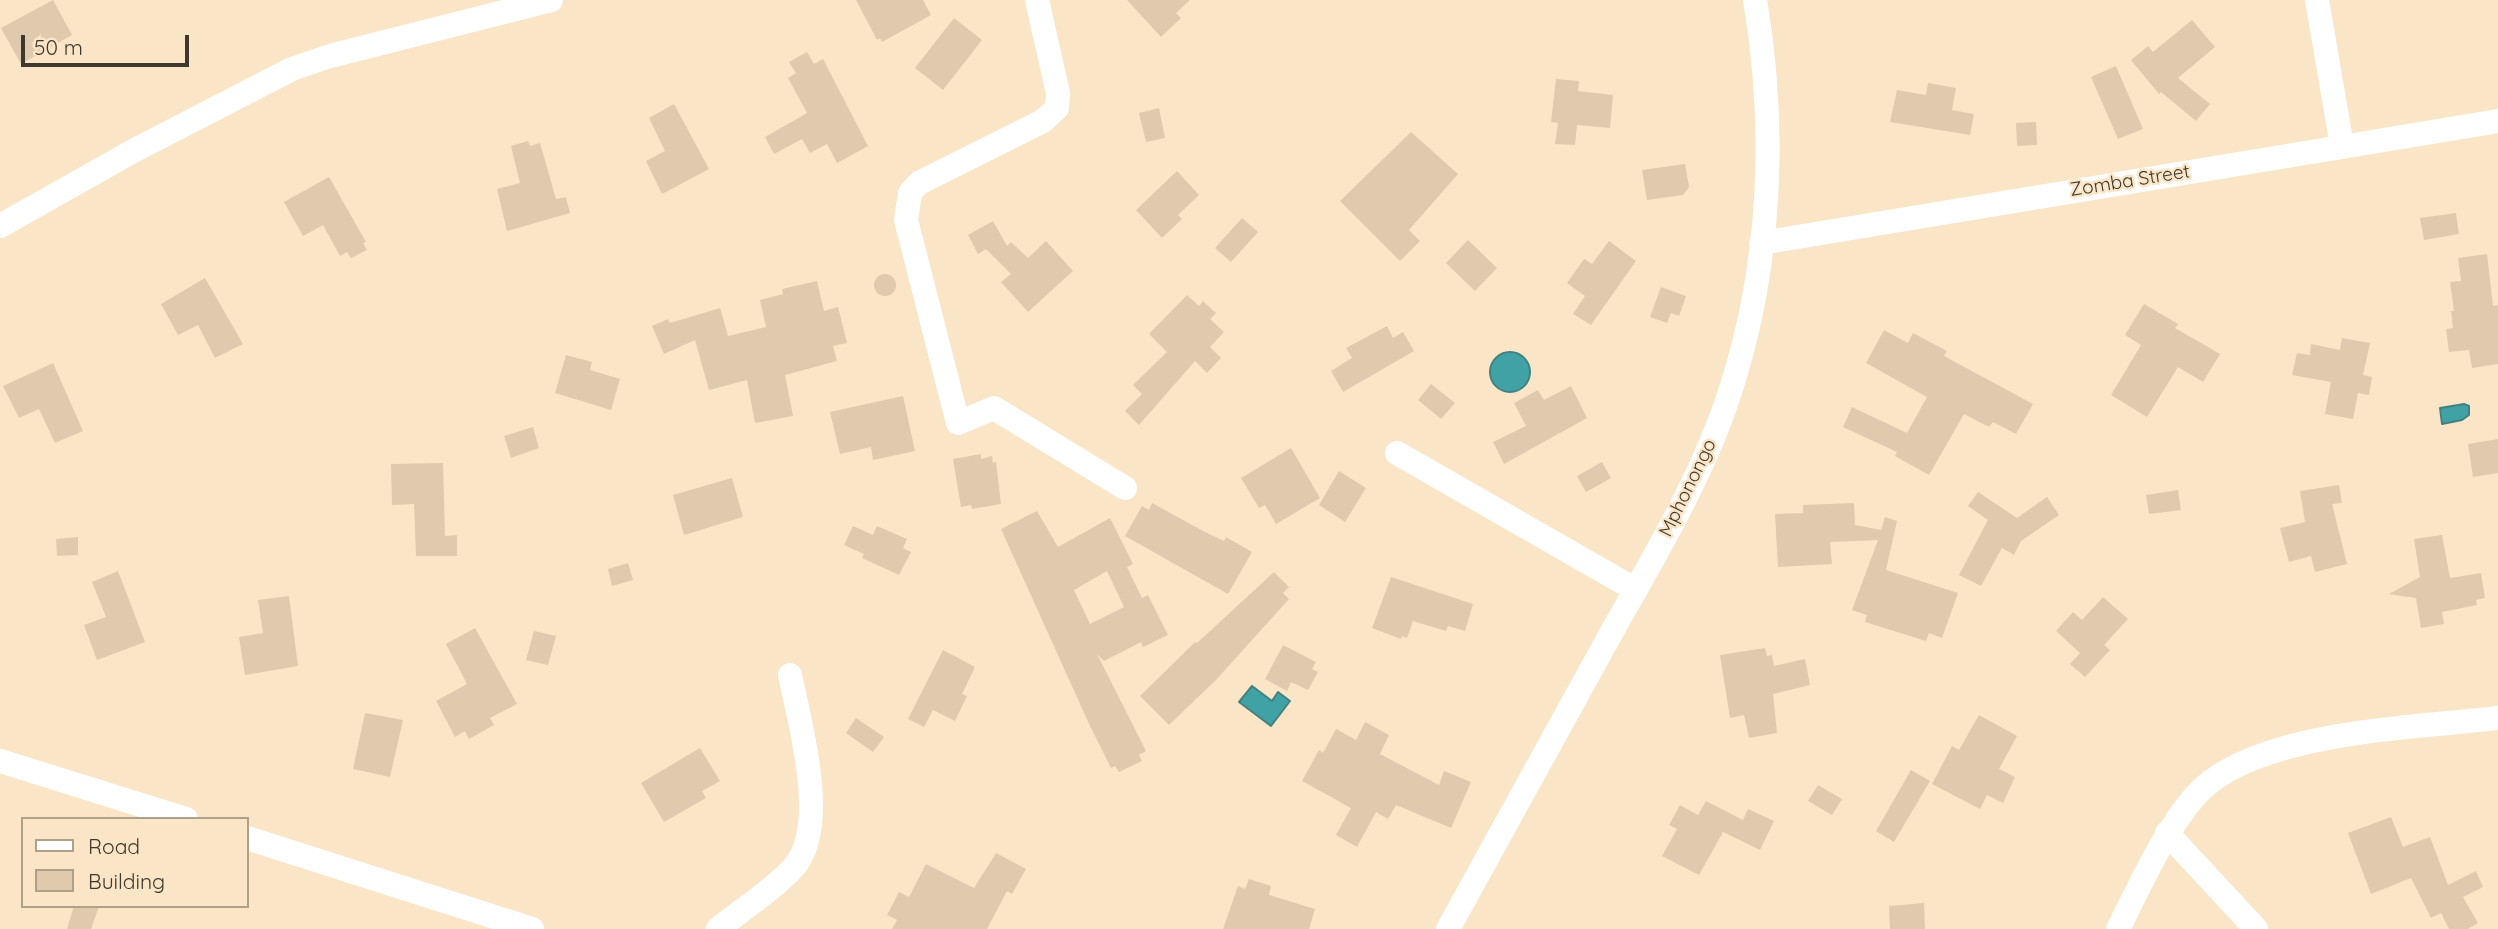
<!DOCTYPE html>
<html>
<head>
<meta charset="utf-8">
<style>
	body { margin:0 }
	#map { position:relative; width:2498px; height:929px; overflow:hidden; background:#fbe5c7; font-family:Quicksand,sans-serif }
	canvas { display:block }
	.legend { position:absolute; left:21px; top:817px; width:228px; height:91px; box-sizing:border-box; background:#fbe5c7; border:2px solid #b0a089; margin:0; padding:9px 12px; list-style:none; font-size:21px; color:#40382c }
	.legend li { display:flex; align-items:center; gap:14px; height:35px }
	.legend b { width:35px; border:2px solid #b0a089 }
	.scale { position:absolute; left:21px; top:35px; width:168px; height:32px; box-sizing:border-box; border:4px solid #40382c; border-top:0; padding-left:9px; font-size:21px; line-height:24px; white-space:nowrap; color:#40382c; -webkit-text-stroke:5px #fbe5c7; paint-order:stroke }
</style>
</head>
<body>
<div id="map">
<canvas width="2498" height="929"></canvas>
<ul class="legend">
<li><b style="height:9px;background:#fff"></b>Road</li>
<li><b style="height:19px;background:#dfcaad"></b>Building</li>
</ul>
<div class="scale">50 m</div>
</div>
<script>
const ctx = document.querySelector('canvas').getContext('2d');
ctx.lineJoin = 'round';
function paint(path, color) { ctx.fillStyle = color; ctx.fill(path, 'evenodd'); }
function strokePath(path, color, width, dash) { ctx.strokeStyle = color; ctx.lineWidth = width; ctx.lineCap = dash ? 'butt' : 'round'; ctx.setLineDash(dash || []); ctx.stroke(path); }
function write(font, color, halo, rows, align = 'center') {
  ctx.font = font + ' Quicksand,sans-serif'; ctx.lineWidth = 5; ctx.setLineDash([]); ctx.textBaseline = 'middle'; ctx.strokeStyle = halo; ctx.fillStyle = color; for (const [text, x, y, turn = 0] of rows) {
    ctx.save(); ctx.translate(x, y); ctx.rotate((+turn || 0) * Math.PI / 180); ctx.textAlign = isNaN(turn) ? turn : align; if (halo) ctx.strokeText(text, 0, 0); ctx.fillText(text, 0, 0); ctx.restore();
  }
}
const water = new Path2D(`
	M1490 372a20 20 0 1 1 40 0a20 20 0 1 1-40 0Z
	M2464 404 2469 406V415L2462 420 2442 424 2440 408Z
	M1252 686 1272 701 1278 692 1290 701 1271 726 1239 702Z`);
paint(water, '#41a2a6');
strokePath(water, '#418281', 2);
paint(new Path2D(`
	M53 0 72 35 21 64 1 28Z
	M856 0H923L931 15 882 42 880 38 877 40Z
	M1127 0H1190L1176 13 1181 18 1161 37Z
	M954 18 982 40 943 90 915 68Z
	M2192 20 2215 47 2178 78 2210 104 2196 121 2161 92 2159 94 2131 60 2148 46 2153 52Z
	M807 52 814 64 823 59 868 146 837 163 827 144 810 153 802 139 774 154 765 137 807 113 788 78 796 73 789 62Z
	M2116 66 2143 129 2118 139 2091 77Z
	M1556 79 1579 81 1578 91 1613 95 1610 128 1577 125 1575 145 1555 144 1558 123 1551 122Z
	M1928 83 1956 88 1952 110 1974 114 1970 135 1890 122 1897 90 1926 95Z
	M674 104 709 169 662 194 646 161 665 151 649 118Z
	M1159 108 1165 138 1146 142 1139 113Z
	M2036 122 2037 145 2017 146 2016 123Z
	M1411 132 1458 174 1409 230 1420 241 1400 261 1340 201Z
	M528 141 530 146 540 143 556 199 566 197 570 213 507 231 497 189 520 183 511 146Z
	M1685 164 1689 187 1683 195 1647 200 1642 170Z
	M1177 171 1199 195 1178 215 1182 219 1162 238 1136 210Z
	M329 177 366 242 363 243 367 250 351 258 347 252 340 256 323 225 303 236 284 202Z
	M2456 213 2459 234 2424 240 2420 218Z
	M1242 218 1258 232 1231 262 1215 248Z
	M993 221 1007 246 1011 242 1028 258 1046 241 1073 271 1028 312 1001 282 1011 274 986 249 978 254 968 235Z
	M1468 240 1497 268 1475 291 1446 263Z
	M1609 241 1636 261 1591 325 1573 314 1585 296 1567 283 1584 259 1592 264Z
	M2487 254 2493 306 2498 305V364L2472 368 2469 350 2449 352 2446 329 2453 328 2451 311H2454L2450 282 2461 281 2458 258Z
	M874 285a11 11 0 1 1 22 0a11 11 0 1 1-22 0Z
	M205 278 243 344 215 358 198 325 178 335 161 304Z
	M817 281 824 311 838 307 847 343 833 346 837 361 785 375 793 416 755 423 747 380 709 390 695 340 664 354 652 326 668 319 670 323 720 308 728 336 766 327 760 300 783 294 782 289Z
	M1661 287 1686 296 1679 316 1671 313 1667 323 1650 317Z
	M1187 295 1199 306 1203 301 1216 313 1210 319 1224 332 1210 347 1221 358 1207 373 1195 361 1139 425 1125 411 1142 394 1133 385 1167 352 1149 334Z
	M2144 304 2178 324 2175 328 2220 354 2203 382 2178 367 2147 417 2111 395 2141 345 2125 335Z
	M1387 326 1393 338 1403 332 1414 351 1343 392 1331 371 1352 358 1346 348Z
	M1884 330 1908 343 1913 333 1947 351 1944 356 2033 404 2016 434 1993 422 1989 427 1964 414 1929 475 1895 456 1897 452 1843 427 1852 407 1907 433 1927 397 1866 363Z
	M2342 338 2370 343 2363 375 2372 377 2369 395 2358 393 2353 419 2325 414 2331 382 2292 375 2297 353 2310 355 2311 344 2340 350Z
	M566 355 592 362 590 370 620 379 611 410 555 393Z
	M53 363 83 431 55 443 39 409 19 418 3 386Z
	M1431 384 1455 403 1441 419 1418 400Z
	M1571 386 1587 418 1504 464 1493 442 1526 426 1514 403 1538 390 1544 400Z
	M903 396 915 451 873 460 871 447 840 454 830 412Z
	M533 427 539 448 511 458 504 436Z
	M2498 439V473L2473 477 2468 444Z
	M1291 448 1320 498 1276 524 1265 505 1259 508 1241 478Z
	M981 454V459L992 456 993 463 996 462 1001 504 972 509 971 505 961 507 953 459Z
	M1602 462 1611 478 1586 492 1577 476Z
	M443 463 445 536 457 535V556H416L414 504 392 505 391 464Z
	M1339 471 1366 488 1345 522 1319 505Z
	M732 478 743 517 684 535 673 495Z
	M2339 485 2342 503 2332 504 2347 564 2315 572 2311 556 2289 562 2280 528 2305 522 2300 491Z
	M2178 490 2181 510 2149 514 2146 495Z
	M1978 492 2017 518 2047 497 2059 515 2021 541 2014 555 2002 548 1981 586 1959 575 1988 520 1968 506Z
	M1152 503 1205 532 1224 541 1226 537 1252 552 1228 594 1125 536 1142 506 1149 510Z
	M1854 503 1855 525 1881 530 1885 517 1897 521 1886 570 1958 593 1942 638 1929 633 1926 641 1865 622 1867 615 1852 610 1878 540 1830 542 1832 564 1778 567 1775 514 1803 513V505Z
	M1037 511 1058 547 1110 518 1133 564 1127 567 1142 598 1148 595 1168 635 1143 647 1141 642 1104 661 1097 654 1146 751 1139 755 1142 761 1119 772 1115 766 1111 768 1090 726 1001 529ZM1107 571 1124 607 1090 624 1074 590Z
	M853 526 873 535 877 526 907 539 903 548 911 552 899 575 862 558 864 554 844 545Z
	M2442 535 2450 578 2481 573 2485 598 2476 600 2477 605 2442 612 2444 624 2421 628 2416 598 2389 594 2420 577 2414 539Z
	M78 537V555L57 556 56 539Z
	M628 563 633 580 612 586 608 569Z
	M118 571 145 642 97 660 84 625 106 617 92 582Z
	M1274 572 1289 587 1283 593 1289 599 1216 680 1169 725 1140 696 1195 642 1197 643Z
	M1391 577 1473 604 1465 631 1448 626 1446 631 1413 621 1407 638 1402 636 1401 639 1372 628Z
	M289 596 298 666 245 675 239 637 263 633 258 600Z
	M2103 597 2128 619 2104 645 2110 650 2085 677 2070 664 2080 653 2056 631 2073 612 2082 620Z
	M475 628 517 704 490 718 494 725 469 739 465 731 455 737 436 701 467 684 446 644Z
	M534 631 556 636 548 665 526 660Z
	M1283 645 1316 662 1312 669 1318 672 1308 690 1291 682 1287 691 1265 679Z
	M1765 648 1767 656 1772 655 1774 666 1805 659 1810 685 1773 694 1777 733 1749 738 1744 715 1730 718 1720 655Z
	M943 650 975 667 962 694 967 696 955 721 933 710 924 727 908 719Z
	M365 713 403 720 390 777 353 769Z
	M1979 715 2017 736 1999 769 2015 777 2003 803 1987 795 1980 809 1932 784 1952 746 1959 750Z
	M856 718 884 737 873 752 846 733Z
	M1365 722 1389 735 1380 754 1439 785 1444 771 1471 782 1451 828 1396 805 1388 819 1376 812 1357 847 1336 835 1351 808 1302 781 1319 750 1323 753 1336 729 1356 740Z
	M700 748 720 781 702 791 706 798 664 822 641 783Z
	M1911 770 1930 781 1894 842 1876 831Z
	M1818 785 1842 799 1832 815 1808 801Z
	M1706 801 1743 820 1748 809 1774 821 1760 850 1723 832 1699 875 1662 856 1677 829 1669 825 1680 805 1698 815Z
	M2391 817 2403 847 2430 837 2448 885 2476 871 2483 887 2463 897 2478 923 2468 929H2449L2441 913 2431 918 2411 878 2371 894 2348 833Z
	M996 853 1026 869 1012 894 1007 891 987 929H892L897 920 887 915 899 892 909 897 926 864 974 888Z
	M1249 879 1271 886 1269 895 1315 909 1309 929H1223L1238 886 1245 889Z
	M1924 903 1925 929H1890L1889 906Z
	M74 906H99L91 929H67Z`), '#dfcaad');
strokePath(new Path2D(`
	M1037 0 1058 93 1057 108 1043 121 919 183 910 193 906 220 958 423 994 408 1125 488
	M2317 0 2342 146
	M0 226 135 150 292 69 330 56 551 0
	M1761 243 2498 121
	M1397 453 1636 590
	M0 761 186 819
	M2167 833 2256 929
	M247 838 532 929
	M718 929C742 909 772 891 793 868 830 828 800 724 790 675
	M1448 929C1503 829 1559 729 1614 628 1657 552 1703 475 1730 392 1771 266 1777 130 1755 0
	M2118 929C2141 884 2162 835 2195 796 2252 731 2414 728 2498 718`), '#fff', 24);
write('19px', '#40382c', '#fbe5c7', [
	["Zomba Street",2130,181,-9],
	["Mphonongo",1688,488,-64]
]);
</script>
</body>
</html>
